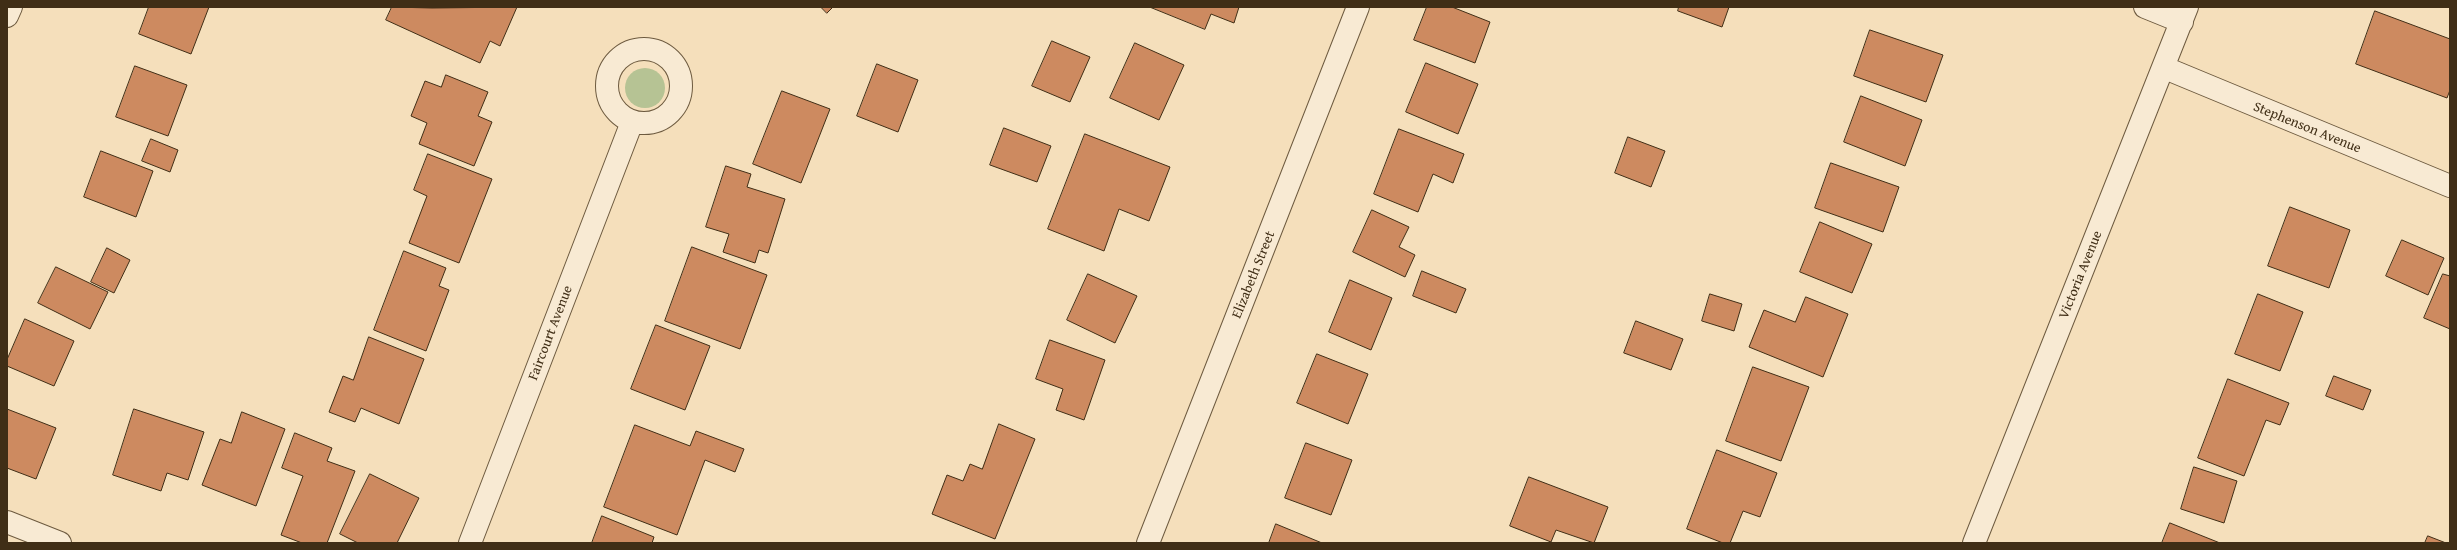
<!DOCTYPE html>
<html>
<head>
<meta charset="utf-8">
<style>
	body { margin:0 }
	#map { position:relative; width:2457px; height:550px; overflow:hidden; background:#f5dfbb; font-family:"Gentium Book Plus",serif }
	canvas { display:block }
	.frame { position:absolute; inset:0; border:8px solid #402e16; pointer-events:none }
</style>
</head>
<body>
<div id="map">
<canvas width="2457" height="550"></canvas>
<div class="frame"></div>
</div>
<script>
const ctx = document.querySelector('canvas').getContext('2d');
ctx.lineJoin = 'round';
function paint(path, color) { ctx.fillStyle = color; ctx.fill(path, 'evenodd'); }
function strokePath(path, color, width, dash) { ctx.strokeStyle = color; ctx.lineWidth = width; ctx.lineCap = dash ? 'butt' : 'round'; ctx.setLineDash(dash || []); ctx.stroke(path); }
function write(font, color, halo, rows, align = 'center') {
  ctx.font = font + ' "Gentium Book Plus",serif'; ctx.lineWidth = 3; ctx.setLineDash([]); ctx.textBaseline = 'middle'; ctx.strokeStyle = halo; ctx.fillStyle = color; for (const [text, x, y, turn = 0] of rows) {
    ctx.save(); ctx.translate(x, y); ctx.rotate((+turn || 0) * Math.PI / 180); ctx.textAlign = isNaN(turn) ? turn : align; if (halo) ctx.strokeText(text, 0, 0); ctx.fillText(text, 0, 0); ctx.restore();
  }
}
paint(new Path2D(`
	M625 88a20 20 0 1 1 40 0a20 20 0 1 1-40 0Z`), '#b6c394');
const building = new Path2D(`
	M149 7H209L191 54 139 34Z
	M392 7 432 8 517 7 500 46 490 41 480 63 386 20Z
	M821 7H833L827 13Z
	M1150 7H1239L1234 23 1211 14 1205 29Z
	M1427 7H1452L1490 22 1475 63 1414 40Z
	M1679 7H1729L1722 27 1678 11Z
	M2375 11 2450 39V90L2447 98 2356 64Z
	M1870 30 1943 55 1926 102 1854 76Z
	M1052 41 1090 57 1070 102 1032 86Z
	M1135 43 1184 65 1159 120 1110 98Z
	M1426 63 1478 84 1458 134 1406 112Z
	M877 64 918 80 898 132 857 116Z
	M135 66 187 85 168 136 116 117Z
	M446 75 488 92 478 116 492 122 474 166 419 144 427 123 411 116 425 81 441 87Z
	M782 91 830 109 801 183 753 164Z
	M1861 96 1922 120 1905 166 1844 142Z
	M1004 128 1051 146 1037 182 990 165Z
	M1399 129 1464 154 1453 183 1433 174 1418 212 1374 194Z
	M1085 134 1170 167 1149 221 1119 209 1104 251 1048 229Z
	M1628 137 1665 151 1651 187 1615 173Z
	M151 139 178 150 170 172 142 161Z
	M101 151 153 171 136 217 84 197Z
	M428 154 492 179 459 263 409 243 427 196 414 190Z
	M1831 163 1899 187 1883 232 1815 208Z
	M726 166 751 174 747 187 785 199 768 253 759 250 755 263 723 252 729 234 706 227Z
	M2290 207 2350 230 2329 288 2268 266Z
	M1372 210 1409 227 1399 247 1415 255 1405 277 1353 252Z
	M1820 222 1872 244 1852 293 1800 272Z
	M2402 240 2444 258 2428 295 2386 276Z
	M692 247 767 275 740 349 665 321Z
	M107 248 130 260 114 293 91 282Z
	M404 251 446 268 439 286 449 290 426 351 374 330Z
	M56 267 108 292 90 329 38 303Z
	M1422 271 1466 289 1456 313 1413 296Z
	M1088 274 1137 296 1115 343 1067 320Z
	M2443 274 2450 276V329L2424 318Z
	M1350 280 1392 298 1371 350 1329 332Z
	M1710 294 1742 304 1734 331 1702 321Z
	M2258 294 2303 312 2280 371 2235 354Z
	M1806 297 1848 314 1823 377 1749 347 1764 310 1795 322Z
	M25 319 74 341 54 386 7 366V360Z
	M1636 321 1683 339 1671 370 1624 353Z
	M656 325 710 346 685 410 631 389Z
	M369 337 424 359 399 424 361 408 355 422 329 412 343 376 353 380Z
	M1050 340 1105 360 1084 420 1056 410 1063 389 1036 379Z
	M1317 354 1368 374 1348 424 1297 403Z
	M1753 367 1809 387 1781 461 1726 441Z
	M2334 376 2371 390 2363 410 2326 396Z
	M2228 379 2289 403 2280 425 2266 420 2244 476 2198 458Z
	M7 409 56 428 36 479 7 468Z
	M134 409 204 432 188 480 167 473 161 491 113 475Z
	M242 412 285 429 256 506 202 485 220 439 231 443Z
	M999 424 1035 439 995 539 932 514 947 475 963 481 970 464 982 469Z
	M635 425 690 446 696 431 744 449 735 472 705 460 677 535 604 507Z
	M295 433 332 448 327 461 355 471 327 543H302L281 535 303 476 282 468Z
	M1306 443 1352 460 1331 515 1285 498Z
	M1717 450 1777 473 1760 517 1743 511 1730 543H1723L1687 529Z
	M2194 467 2237 481 2224 523 2181 509Z
	M370 474 419 498 397 543H358L340 534Z
	M1529 477 1608 507 1594 543 1556 530 1551 542 1510 526Z
	M602 516 654 537 652 543H592Z
	M2170 523 2220 543H2162Z
	M1276 524 1322 543H1269Z
	M2428 536 2446 543H2425Z`);
paint(building, '#cd8a60');
strokePath(building, '#402e16', 1);
const minor = new Path2D(`
	M2145 7 2182 22
	M7 16 11 7
	M607 86a37 37 0 1 1 74 0a37 37 0 1 1-74 0Z
	M2165 68 2450 186
	M7 522 60 543
	M470 543 632 122
	M1148 543 1358 7
	M1974 543 2187 7`);
strokePath(minor, '#6d5a3f', 24);
strokePath(minor, '#f8ead3', 22);
write('14px', '#402e16', '#f8ead3', [
	["Stephenson Avenue",2307,128,22],
	["Elizabeth Street",1254,275,-68],
	["Victoria Avenue",2081,275,-68],
	["Faircourt Avenue",551,333,-69]
]);
</script>
</body>
</html>
